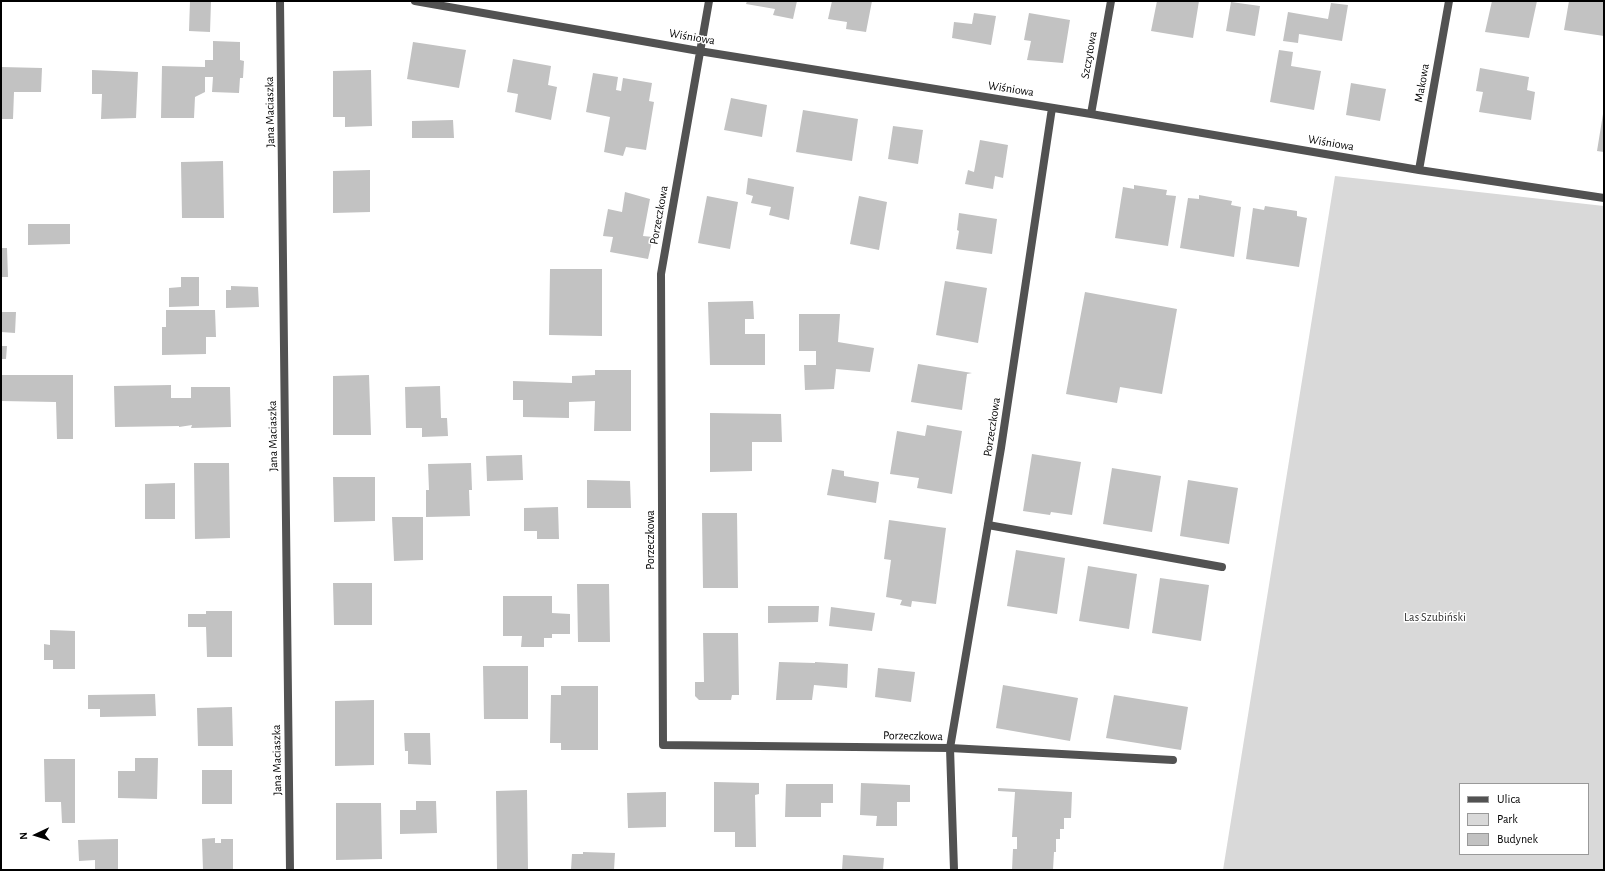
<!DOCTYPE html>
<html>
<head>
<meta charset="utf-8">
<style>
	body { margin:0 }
	#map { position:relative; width:1605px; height:871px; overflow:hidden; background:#fff; font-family:"Alegreya Sans",sans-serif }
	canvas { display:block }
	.frame { position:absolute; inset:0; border:2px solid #000; pointer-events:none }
	.legend { position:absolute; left:1459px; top:783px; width:130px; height:72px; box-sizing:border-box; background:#fff; border:1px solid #999; margin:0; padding:5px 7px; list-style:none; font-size:12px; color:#000 }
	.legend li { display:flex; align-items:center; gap:8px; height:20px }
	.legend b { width:20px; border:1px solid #999 }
	.north { position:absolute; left:16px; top:815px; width:40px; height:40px; -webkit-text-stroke:3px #fff; paint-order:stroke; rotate:266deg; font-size:11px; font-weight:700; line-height:16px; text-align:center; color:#000 }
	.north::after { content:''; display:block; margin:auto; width:14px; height:18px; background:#000; clip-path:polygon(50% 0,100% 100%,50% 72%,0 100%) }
</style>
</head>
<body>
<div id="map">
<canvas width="1605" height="871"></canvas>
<div class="frame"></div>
<ul class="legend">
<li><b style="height:5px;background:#525252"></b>Ulica</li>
<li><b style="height:11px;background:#d9d9d9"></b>Park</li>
<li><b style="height:11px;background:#c2c2c2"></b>Budynek</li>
</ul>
<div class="north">N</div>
</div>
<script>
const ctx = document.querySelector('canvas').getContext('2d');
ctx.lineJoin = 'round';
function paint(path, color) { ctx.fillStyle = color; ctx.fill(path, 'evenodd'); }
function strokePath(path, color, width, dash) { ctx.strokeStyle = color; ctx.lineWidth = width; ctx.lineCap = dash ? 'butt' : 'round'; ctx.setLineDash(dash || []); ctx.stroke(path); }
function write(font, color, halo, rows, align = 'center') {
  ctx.font = font + ' "Alegreya Sans",sans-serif'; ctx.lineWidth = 3; ctx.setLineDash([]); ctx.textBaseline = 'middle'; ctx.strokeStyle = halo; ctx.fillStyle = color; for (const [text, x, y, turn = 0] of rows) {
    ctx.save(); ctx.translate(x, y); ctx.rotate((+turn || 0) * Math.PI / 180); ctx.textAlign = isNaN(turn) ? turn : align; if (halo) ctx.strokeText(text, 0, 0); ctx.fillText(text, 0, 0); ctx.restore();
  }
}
paint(new Path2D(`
	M1335 176 1604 206V870H1223ZM1460 784H1588V854H1460Z`), '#d9d9d9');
paint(new Path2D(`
	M190 1H211L210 32 189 31Z
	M747 1H797L793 19 773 15 775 9 746 4Z
	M832 1H872L866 32 846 29 847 22 828 19Z
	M1157 1H1199L1193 38 1151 31Z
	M1492 1H1537L1529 38 1485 32Z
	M1569 1H1604V36L1564 30Z
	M1231 2 1260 6 1255 36 1226 31Z
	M1331 3 1348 5 1342 41 1299 34 1298 43 1283 41 1288 12 1328 19Z
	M974 13 996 16 991 45 952 38 954 22 972 24Z
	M1029 13 1070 20 1063 63 1027 60 1031 41 1024 40Z
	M213 41 240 42V60L244 61 243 78H240L239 93 212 92 213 77H205V92L195 97 194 118H161L162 66 205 67V60H213Z
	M413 42 466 50 459 88 407 79Z
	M1279 50 1293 52 1291 66 1321 71 1314 110 1270 102Z
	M513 59 551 66 548 85 557 87 551 120 515 112 518 94 507 92Z
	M1 67 42 68 41 92H14L13 119H1Z
	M1480 68 1529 77 1527 90 1535 92 1531 120 1479 112 1483 92 1476 91Z
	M92 70 138 72 136 118 101 119 102 94H92Z
	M371 70 372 126 345 127V117H333V71Z
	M593 73 618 77 616 90 621 91 623 78 652 83 649 101 654 102 646 150 626 147 623 156 604 152 610 117 586 112Z
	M1351 83 1386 89 1380 121 1346 115Z
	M731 98 767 105 762 137 724 130Z
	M803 110 858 119 852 161 796 152Z
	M1603 114H1604V152L1597 151Z
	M453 120 454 138H412V121Z
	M893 126 923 130 918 164 888 159Z
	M980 140 1008 145 1003 178 995 176 993 189 965 184 968 170 974 172Z
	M223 161 224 218H182L181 162Z
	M370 170V212L333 213V171Z
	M748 178 794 187 789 220 769 215 771 207 751 203 753 196 746 194Z
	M1134 185 1167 190 1166 195 1176 196 1168 246 1115 238 1123 187 1134 189Z
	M625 192 650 199 643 236 653 237 648 259 610 252 613 237 603 236 608 209 622 212Z
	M1199 195 1232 201 1231 205 1241 207 1234 257 1180 248 1188 198 1199 199Z
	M707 196 738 202 730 249 698 243Z
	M859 196 887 202 879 250 850 244Z
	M1265 206 1297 211V216L1307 218 1299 267 1246 259 1253 208 1264 210Z
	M959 213 997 219 992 254 956 249 959 231 957 230Z
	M28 224H70V244L28 245Z
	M1 248H7L8 277H1Z
	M550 269H602V336L549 335Z
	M181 277H199V306L169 307V288L181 287Z
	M945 281 987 288 978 343 936 335Z
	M231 286 258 287 259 307 226 308V290H231Z
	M1085 292 1177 309 1162 394 1120 387 1117 403 1066 394Z
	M753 301 754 319H745V334H765V365H710L708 302Z
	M166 310H215L216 337H206V354L162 355V327H166Z
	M1 312H16L15 333 1 332Z
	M799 314H840L838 342 874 348 870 372 836 369 834 389 805 390 804 365H816V351H799Z
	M1 346H7L6 359H1Z
	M918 364 972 373 967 374 962 410 911 402Z
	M595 370H631V431H594L595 401 569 402V418L523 417V400H513V381L572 383V376L595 375Z
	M1 375H73V439H57L56 402 1 401Z
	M369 375 371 435H333V376Z
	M171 385V398H191V387H230L231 427 191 428 192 425 179 427V426L115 427 114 386Z
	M440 386 441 418H447L448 436 422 437V428H406L405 387Z
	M710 413 781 414 782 442H752V471L710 472Z
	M927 425 962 431 952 494 917 488 919 478 890 474 897 431 925 436Z
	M1032 454 1081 462 1072 515 1051 512 1050 515 1023 511Z
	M522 455 523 480 487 481 486 456Z
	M194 463H229L230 538 195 539Z
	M471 463 472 490H469L470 516 426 517V490H429L428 464Z
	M1112 468 1161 476 1152 532 1103 524Z
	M832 469 844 471V476L879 482 876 503 827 495Z
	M333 477H375V521L334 522Z
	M587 480 630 481 631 508H587Z
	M1188 480 1238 488 1229 544 1180 536Z
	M175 483V519H145V484Z
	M558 507 559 539H537V531H524V508Z
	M702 513H737L738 588H703Z
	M392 517H423V560L394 561Z
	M889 520 946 528 936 604 912 601 911 607 900 605 902 600 886 597 891 560 884 559Z
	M1016 550 1065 558 1057 614 1007 606Z
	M1088 566 1137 574 1129 629 1079 621Z
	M1160 578 1209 585 1201 641 1152 633Z
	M333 583H372V625H334Z
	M577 584H609L610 642H578Z
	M503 596H552V613L570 614V634H552V638H544V647H521L522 636H503Z
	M768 606H819L818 622 768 623Z
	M831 607 875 613 872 631 829 626Z
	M206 611H232V657H207L206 627H188V614H206Z
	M50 630 75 631V669H53V660H44V644L50 645Z
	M703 633H738L739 695H732L731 700H699L695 696V682H704Z
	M779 662 815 663V662L848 664 847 688 814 685 812 700H776Z
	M483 666H528V719H484Z
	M878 668 915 672 911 702 875 697Z
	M1003 685 1078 698 1070 741 996 728Z
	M561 686H598V750H561V743H550L551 695H561Z
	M155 694 156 716 100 717V709H88V695Z
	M1114 695 1188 707 1181 750 1106 738Z
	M374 700V765L335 766V701Z
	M232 707 233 746H198L197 708Z
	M404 733H430L431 765 408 764V751H405Z
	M135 758H158L157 799 118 798V771H135Z
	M44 759H75V823H62L61 802H45Z
	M202 770H232V804H202Z
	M714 782 759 783V794L755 795 756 847H735V832H714Z
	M861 783 910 785V802H897V826H876L877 816 860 815Z
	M786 784H833V803H821V817H785Z
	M998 788 1072 792 1071 818H1064V829H1060V839H1056V852H1054L1053 870H1012L1013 849H1017V837H1012L1015 792 998 791Z
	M527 790 528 870 497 869 496 791Z
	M666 792V827L628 828 627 793Z
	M416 801H436L437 833 400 834V810H416Z
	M336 803H381L382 859 336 860Z
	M215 838V843H221V839H233V870H203L202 839Z
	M118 839V870H95V860L79 861 78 840Z
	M583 852 615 853 614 870H571L572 854H583Z
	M843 855 884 858 883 870H842Z`), '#c2c2c2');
strokePath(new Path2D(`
	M988 525 1222 567
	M950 748 1173 760`), '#525252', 8);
strokePath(new Path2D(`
	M415 1 699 51 1091 114 1419 170 1604 198
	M709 1 661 274 663 745 950 748 1001 448 1052 108
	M1091 114 1111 1
	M1419 170 1449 1
	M950 748 954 870`), '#525252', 8);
strokePath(new Path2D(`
	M280 1 290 870`), '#525252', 8);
write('12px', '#000', '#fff', [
	["Wiśniowa",692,37,10],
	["Szczytowa",1089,55,-80],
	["Makowa",1422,83,-80],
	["Wiśniowa",1011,89,9],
	["Jana Maciaszka",270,112,-91],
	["Wiśniowa",1331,143,10],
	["Porzeczkowa",659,215,-80],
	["Porzeczkowa",992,427,-81],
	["Jana Maciaszka",273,436,-91],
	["Porzeczkowa",650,540,-90],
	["Porzeczkowa",913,736,1],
	["Jana Maciaszka",277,760,-91]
]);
write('12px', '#303030', '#fff', [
	["Las Szubiński",1435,617]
]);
</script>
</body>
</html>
